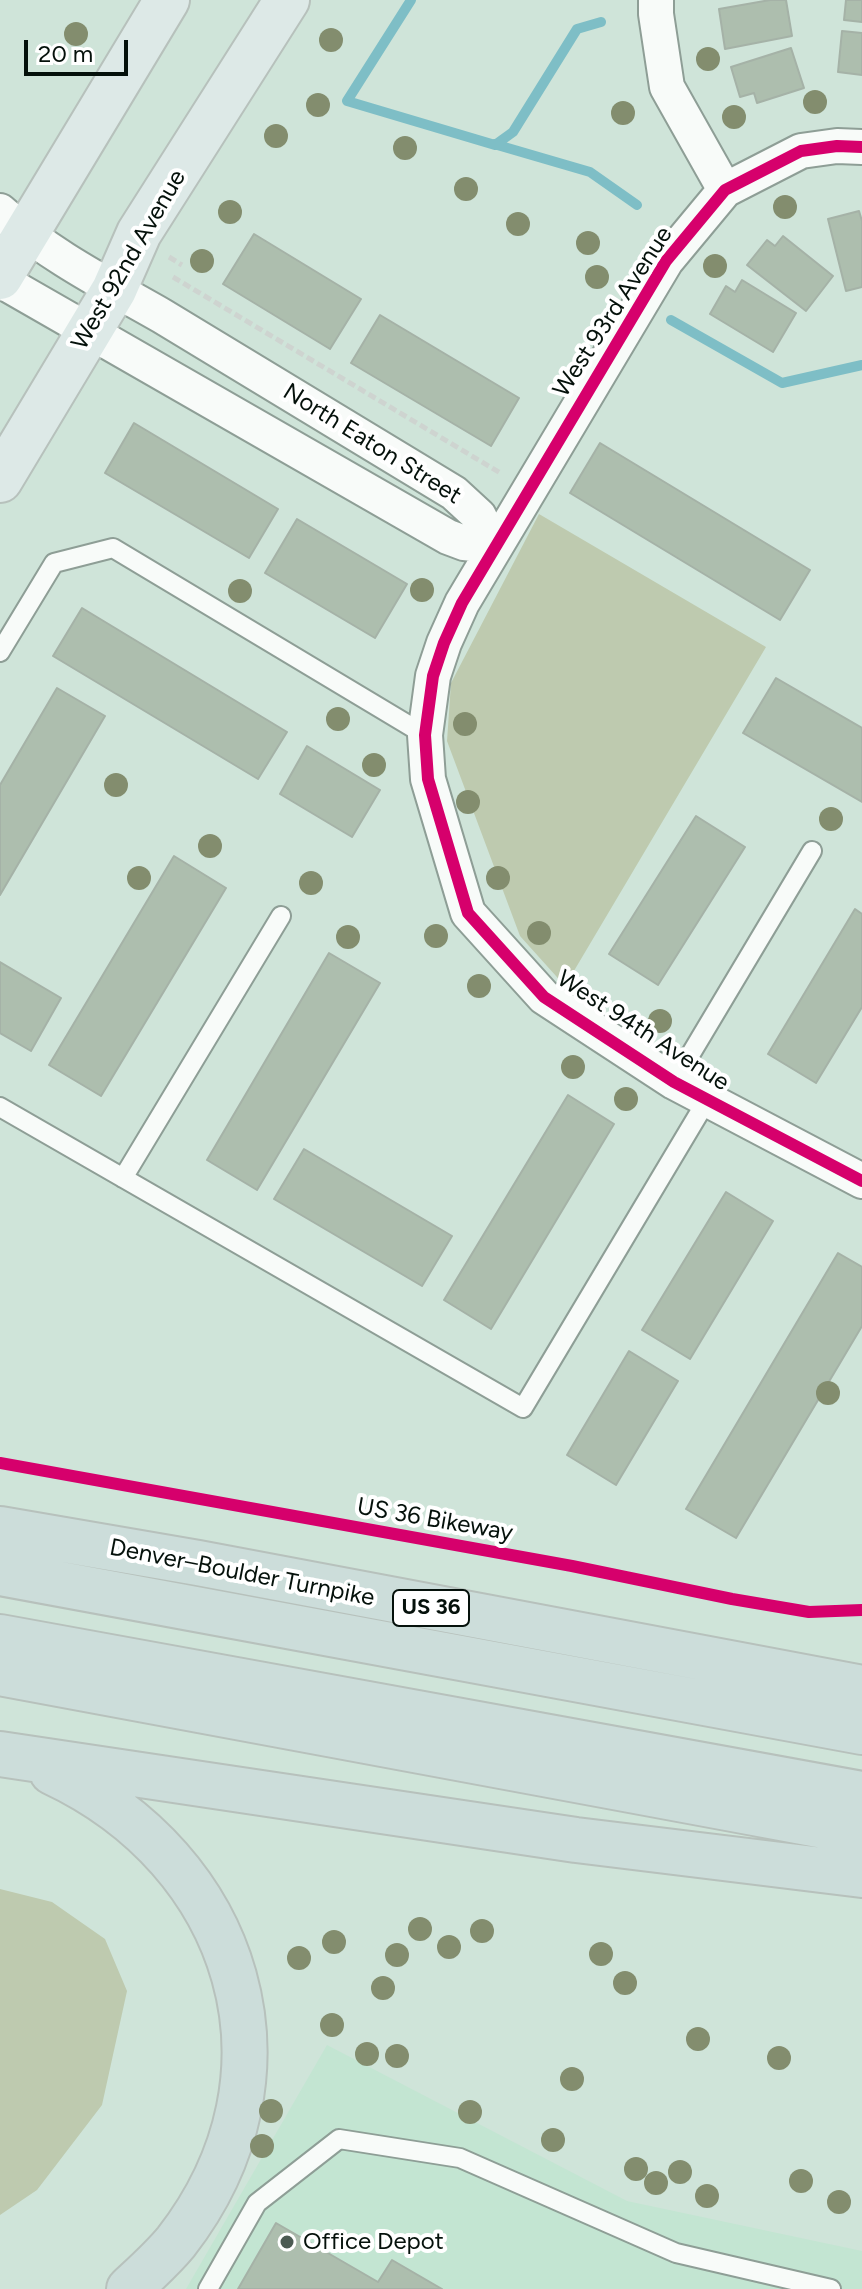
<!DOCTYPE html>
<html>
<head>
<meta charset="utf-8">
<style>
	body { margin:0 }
	#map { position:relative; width:862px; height:2289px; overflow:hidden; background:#cfe4d9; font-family:Figtree,sans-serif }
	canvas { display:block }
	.scale { position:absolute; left:24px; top:40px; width:104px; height:36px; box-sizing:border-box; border:4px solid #05110b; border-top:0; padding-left:10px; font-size:24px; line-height:28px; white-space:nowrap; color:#05110b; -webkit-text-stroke:6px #fff; paint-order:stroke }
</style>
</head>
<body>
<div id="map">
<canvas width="862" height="2289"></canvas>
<div class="scale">20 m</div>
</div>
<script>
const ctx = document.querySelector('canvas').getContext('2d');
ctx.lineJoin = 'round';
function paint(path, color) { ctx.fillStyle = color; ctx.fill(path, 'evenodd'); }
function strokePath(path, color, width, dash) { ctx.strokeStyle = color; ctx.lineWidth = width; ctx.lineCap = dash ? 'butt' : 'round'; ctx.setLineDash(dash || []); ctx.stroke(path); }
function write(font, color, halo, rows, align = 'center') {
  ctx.font = font + ' Figtree,sans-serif'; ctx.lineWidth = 8; ctx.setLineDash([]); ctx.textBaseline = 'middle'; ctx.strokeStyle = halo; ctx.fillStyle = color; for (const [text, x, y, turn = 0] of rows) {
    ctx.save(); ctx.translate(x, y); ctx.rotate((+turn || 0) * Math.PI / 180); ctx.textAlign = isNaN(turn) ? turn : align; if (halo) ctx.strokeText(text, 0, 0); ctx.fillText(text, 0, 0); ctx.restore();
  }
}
paint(new Path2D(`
	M327 2045 627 2201 862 2251V2289H186Z`), '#c3e5d2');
paint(new Path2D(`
	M539 514 766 647 565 986 520 936 447 741 451 683Z
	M0 1889 52 1902 105 1939 127 1991 102 2105 37 2190 0 2215Z`), '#becaaf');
strokePath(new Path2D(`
	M411 0 347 101 495 145 513 132 577 29 601 22
	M494 144 590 172 637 205
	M671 320 782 383 862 365`), '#7ebec6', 10);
const building = new Path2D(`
	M770 0H786L792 36 725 49 719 9Z
	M846 0H862V22L844 20Z
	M842 31 862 33V75L838 72Z
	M791 48 804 88 757 103 754 93 740 97 731 67Z
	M859 211 862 221V287L846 291 828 219Z
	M254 234 361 299 330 349 223 284Z
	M783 236 833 276 806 311 747 265 767 240 775 246Z
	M742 280 796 313 773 352 710 314 726 286 735 292Z
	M380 315 519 398 491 446 351 363Z
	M134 423 278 509 249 558 105 473Z
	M600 443 810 570 780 620 570 493Z
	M297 519 407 584 375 638 265 573Z
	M82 608 287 732 258 779 53 656Z
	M776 678 862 728V802L743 733Z
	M57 688 105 716 0 895V785Z
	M307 746 380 790 352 837 280 794Z
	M696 816 745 847 658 985 609 954Z
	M174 856 226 888 101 1096 49 1065Z
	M855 909 862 914V1007L816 1083 768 1054Z
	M329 953 380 983 257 1190 207 1160Z
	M0 962 61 998 31 1051 0 1033Z
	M568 1095 614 1124 491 1329 444 1300Z
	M304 1149 452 1236 422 1286 274 1199Z
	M726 1192 773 1221 690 1359 642 1330Z
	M838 1253 862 1267V1326L736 1538 686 1509Z
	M629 1351 678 1381 616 1485 567 1455Z
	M276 2223 378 2282 392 2260 442 2289H238Z`);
paint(building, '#adbeae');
strokePath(building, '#a5b2a7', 2);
const lane = new Path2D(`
	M0 652 54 563 113 548 425 735
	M674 1082 812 851
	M0 1107 523 1408 707 1100
	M123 1178 281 916
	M208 2289 257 2203 339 2139 460 2158 676 2253 831 2289`);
const street = new Path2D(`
	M656 0V14L667 87 725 190
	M862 147 837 146 801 151 725 190 666 261 462 603 444 643 433 676 425 735 428 779 468 913 544 997 674 1082 862 1181
	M0 211C48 255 106 284 162 316L454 493 479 516 494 546
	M0 280 448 537 464 543 494 546`);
const primary = new Path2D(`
	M0 277 167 0
	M0 480 114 290 139 233 287 0`);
const highway = new Path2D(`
	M0 1529 198 1563 862 1688
	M0 1573 862 1732
	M0 1637 862 1794
	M0 1673 862 1833
	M0 1754 576 1840 862 1875
	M52 1772C240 1860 308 2072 176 2242 162 2259 145 2274 129 2289`);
strokePath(lane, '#8e9e96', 22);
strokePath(street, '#8e9e96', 38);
strokePath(primary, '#b7c1bc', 48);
strokePath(highway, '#b7c1bc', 48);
strokePath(new Path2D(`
	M169 257 182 265
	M173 277 502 474`), '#ced4d0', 5, [8, 4]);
strokePath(lane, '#f8fbf9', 18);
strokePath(street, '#f8fbf9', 34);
strokePath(primary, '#dde9e7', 44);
strokePath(highway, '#ccddda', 44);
strokePath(new Path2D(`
	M862 147 837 146 801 151 725 190 666 261 462 603 444 643 433 676 425 735 428 779 468 913 544 997 674 1082 862 1181
	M0 1463 572 1566 732 1599 809 1612 862 1610`), '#d6006c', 12);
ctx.fillStyle = '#838d6e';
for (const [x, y] of [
	[76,34],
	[331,40],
	[708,59],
	[815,102],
	[318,105],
	[623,113],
	[734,117],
	[276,136],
	[405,148],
	[466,189],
	[785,207],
	[230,212],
	[518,224],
	[588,243],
	[202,261],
	[715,266],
	[597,277],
	[422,590],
	[240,591],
	[338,719],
	[465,724],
	[374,765],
	[116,785],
	[468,802],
	[831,819],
	[210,846],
	[139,878],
	[498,878],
	[311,883],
	[539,933],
	[436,936],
	[348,937],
	[479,986],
	[660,1021],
	[573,1067],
	[626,1099],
	[828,1393],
	[420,1929],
	[482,1931],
	[334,1942],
	[449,1947],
	[601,1954],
	[397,1955],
	[299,1958],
	[625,1983],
	[383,1988],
	[332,2025],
	[698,2039],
	[367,2054],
	[397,2056],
	[779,2058],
	[572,2079],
	[271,2111],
	[470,2112],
	[553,2140],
	[262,2146],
	[636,2169],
	[680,2172],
	[801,2181],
	[656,2183],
	[707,2196],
	[839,2202]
]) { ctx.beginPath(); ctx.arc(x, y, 12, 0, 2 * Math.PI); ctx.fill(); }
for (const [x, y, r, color] of [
	[287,2242,8,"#4c5b53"]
]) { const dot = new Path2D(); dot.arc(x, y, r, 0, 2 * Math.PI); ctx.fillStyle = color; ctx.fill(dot); strokePath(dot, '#fff', 3); }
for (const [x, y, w] of [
	[431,1608,76]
]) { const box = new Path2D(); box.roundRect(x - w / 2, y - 18, w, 36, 6); ctx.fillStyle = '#fff'; ctx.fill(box); strokePath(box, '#05110b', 2); }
write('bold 22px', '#05110b', null, [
	["US 36",431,1608]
]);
write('24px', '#05110b', '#fff', [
	["West 92nd Avenue",129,260,-60],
	["West 93rd Avenue",613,312,-57],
	["North Eaton Street",372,444,32],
	["West 94th Avenue",643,1031,33],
	["US 36 Bikeway",435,1520,10],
	["Denver–Boulder Turnpike",242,1573,11]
]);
write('24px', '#05110b', '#fff', [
	["Office Depot",303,2242]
], 'left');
</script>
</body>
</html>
